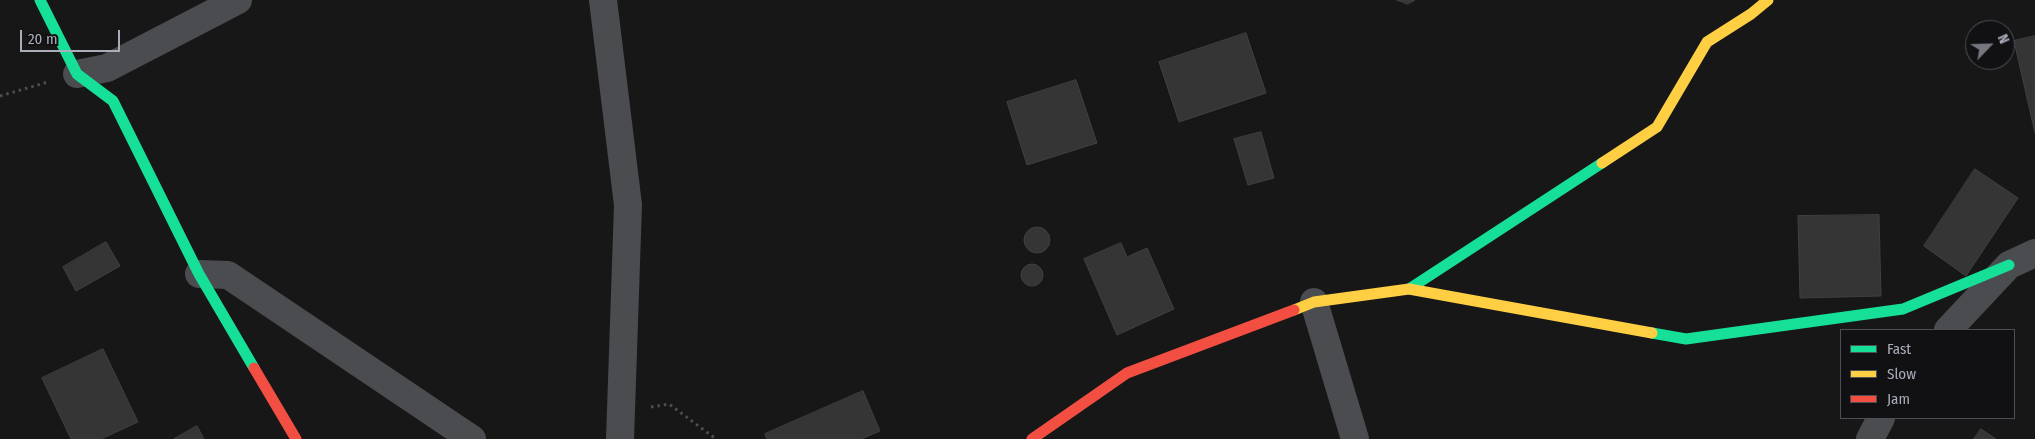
<!DOCTYPE html>
<html>
<head>
<meta charset="utf-8">
<style>
	body { margin:0 }
	#map { position:relative; width:2035px; height:439px; overflow:hidden; background:#171717; font-family:"Fira Sans Condensed",sans-serif }
	canvas { display:block }
	.legend { position:absolute; left:1840px; top:329px; width:175px; height:90px; box-sizing:border-box; background:#111113; border:1px solid #4d4f55; margin:0; padding:6px 9px; list-style:none; font-size:15px; color:#a8adb8 }
	.legend li { display:flex; align-items:center; gap:10px; height:25px }
	.legend b { width:25px; border:1px solid #4d4f55 }
	.north { position:absolute; left:1965px; top:20px; width:50px; height:50px; box-sizing:border-box; background:#111113; border:1px solid #4d4f55; border-radius:50%; rotate:66deg; font-size:14px; font-weight:700; line-height:20px; text-align:center; color:#a8adb8 }
	.north::after { content:''; display:block; margin:auto; width:18px; height:22px; background:#757880; clip-path:polygon(50% 0,100% 100%,50% 72%,0 100%) }
	.scale { position:absolute; left:20px; top:30px; width:100px; height:22px; box-sizing:border-box; border:2px solid #a8adb8; border-top:0; padding-left:6px; font-size:15px; line-height:18px; white-space:nowrap; color:#a8adb8; -webkit-text-stroke:4px #111113; paint-order:stroke }
</style>
</head>
<body>
<div id="map">
<canvas width="2035" height="439"></canvas>
<ul class="legend">
<li><b style="height:6px;background:#16e098"></b>Fast</li>
<li><b style="height:6px;background:#ffcf43"></b>Slow</li>
<li><b style="height:6px;background:#f24e42"></b>Jam</li>
</ul>
<div class="north">N</div>
<div class="scale">20 m</div>
</div>
<script>
const ctx = document.querySelector('canvas').getContext('2d');
ctx.lineJoin = 'round';
function paint(path, color) { ctx.fillStyle = color; ctx.fill(path, 'evenodd'); }
function strokePath(path, color, width, dash) { ctx.strokeStyle = color; ctx.lineWidth = width; ctx.lineCap = dash ? 'butt' : 'round'; ctx.setLineDash(dash || []); ctx.stroke(path); }
const building = new Path2D(`
	M1397 0H1415L1408 4Z
	M1246 33 1266 93 1179 122 1159 62Z
	M2035 36V133L2014 41Z
	M1076 80 1097 143 1027 165 1007 102Z
	M1261 132 1274 178 1248 185 1234 139Z
	M1975 169 2018 198 1966 276 1924 246Z
	M1879 215 1881 296 1800 298 1798 216Z
	M1024 240a13 13 0 1 1 26 0a13 13 0 1 1-26 0Z
	M106 242 120 266 76 291 63 267Z
	M1121 243 1127 257 1147 248 1174 309 1117 335 1084 259Z
	M1021 275a11 11 0 1 1 22 0a11 11 0 1 1-22 0Z
	M103 349 138 422 101 439H71L42 378Z
	M863 391 880 431 861 439H767L765 434Z
	M197 426 204 439H174Z
	M1981 429 1996 439H1974Z`);
paint(building, '#353536');
strokePath(building, '#3f4043', 1);
strokePath(new Path2D(`
	M0 96 48 82
	M651 407 669 404 716 439`), '#4d4e52', 3, [2.5, 4]);
strokePath(new Path2D(`
	M603 0 628 205 620 439
	M77 74 107 68 238 0
	M199 274 228 275 472 439
	M1314 302 1355 439
	M1948 330 2009 265 2035 253
	M1870 439 1881 418`), '#4b4c50', 28);
strokePath(new Path2D(`
	M40 0 77 74 113 101 199 274 254 368
	M1409 289 1602 163
	M1652 333 1686 339 1903 309 2009 265`), '#16e098', 11);
strokePath(new Path2D(`
	M1602 163 1657 127 1707 42 1751 14 1768 0
	M1294 310 1314 302 1409 289 1652 333`), '#ffcf43', 11);
strokePath(new Path2D(`
	M254 368 296 439
	M1032 439 1127 373 1294 310`), '#f24e42', 11);
</script>
</body>
</html>
